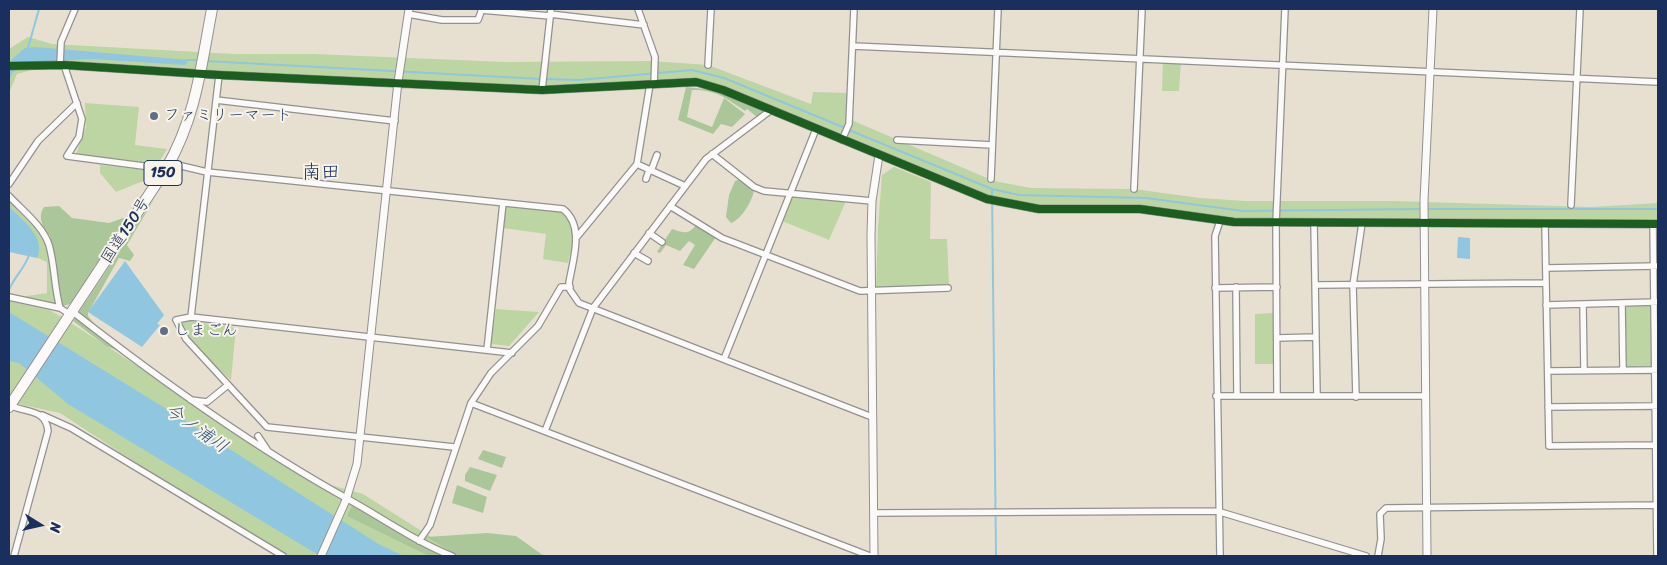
<!DOCTYPE html>
<html>
<head>
<meta charset="utf-8">
<style>
	body { margin:0 }
	#map { position:relative; width:1667px; height:565px; overflow:hidden; background:#e7e0d1; font-family:Sriracha,sans-serif }
	canvas { display:block }
	.frame { position:absolute; inset:0; border:10px solid #1b2f5e; pointer-events:none }
	.north { position:absolute; left:15px; top:500px; width:50px; height:50px; -webkit-text-stroke:4px #f7f3e8; paint-order:stroke; rotate:100deg; font-size:14px; font-weight:700; line-height:20px; text-align:center; color:#1b2f5e }
	.north::after { content:''; display:block; margin:auto; width:18px; height:22px; background:#1b2f5e; clip-path:polygon(50% 0,100% 100%,50% 72%,0 100%) }
</style>
</head>
<body>
<div id="map">
<canvas width="1667" height="565"></canvas>
<div class="frame"></div>
<div class="north">N</div>
</div>
<script>
const ctx = document.querySelector('canvas').getContext('2d');
ctx.lineJoin = 'round';
function paint(path, color) { ctx.fillStyle = color; ctx.fill(path, 'evenodd'); }
function strokePath(path, color, width, dash) { ctx.strokeStyle = color; ctx.lineWidth = width; ctx.lineCap = dash ? 'butt' : 'round'; ctx.setLineDash(dash || []); ctx.stroke(path); }
function write(font, color, halo, rows, align = 'center') {
  ctx.font = font + ' Sriracha,"Klee One",sans-serif'; ctx.lineWidth = 4; ctx.setLineDash([]); ctx.textBaseline = 'middle'; ctx.strokeStyle = halo; ctx.fillStyle = color; for (const [text, x, y, turn = 0] of rows) {
    ctx.save(); ctx.translate(x, y); ctx.rotate((+turn || 0) * Math.PI / 180); ctx.textAlign = isNaN(turn) ? turn : align; if (halo) ctx.strokeText(text, 0, 0); ctx.fillText(text, 0, 0); ctx.restore();
  }
}
paint(new Path2D(`
	M28 37 52 44 235 54H313L505 62 651 61 708 65 811 104 813 92 850 93 849 119 994 181 1031 188 1134 189 1200 198 1245 201H1391L1592 207 1658 203V224L1222 221 1141 206H1015L693 82 561 87 449 85 50 65 17 74 9 93V49Z
	M1163 60 1181 61 1179 91H1162Z
	M85 103 139 107 135 145 167 149 158 164 76 154 86 127Z
	M100 165 154 171 148 179 116 192 100 173Z
	M894 167 931 182 930 239H947L949 286 876 287 878 227 882 175Z
	M791 193 846 201 829 240 782 221Z
	M9 201 38 230 47 247 56 302 54 305 13 298 47 293V262L9 246Z
	M506 203 563 209 575 224 574 236 568 263 543 259 546 234 503 228Z
	M9 301 49 310 60 316 316 481 363 494 461 556H278L60 413 9 402Z
	M1655 302 1656 370H1625V303Z
	M496 309 539 312 509 346 491 344Z
	M1273 313 1274 364H1255V314Z
	M178 319 236 328 231 380 193 346Z`), '#bcd5a3');
paint(new Path2D(`
	M686 87 723 91 764 111 757 117 747 109 745 111C725 98 718 90 692 90L687 117 712 127 724 98 745 114 732 127 721 124 713 134 678 120Z
	M740 179 754 187C755 198 741 220 731 223L726 217 729 195 735 181Z
	M156 196 127 245 134 255 130 261 119 258 88 313V316L104 336 129 355 106 346 73 321Z
	M59 206 72 218 109 223 126 217 118 236 94 267 80 293 70 304 63 306 50 236C43 228 37 217 44 207Z
	M696 225 716 237 694 269 683 265 695 245 689 241 680 251 666 245 660 253 657 252 672 229C684 233 688 235 696 225Z
	M483 450 506 457 502 468 478 459Z
	M470 467 497 475 490 491 465 481V475Z
	M457 485 487 497 483 513 452 503Z
	M356 504 450 556H429L347 516 352 506Z
	M487 533 516 536 544 556H459L426 537Z`), '#abc699');
paint(new Path2D(`
	M35 47 189 60 185 65 93 59 30 62 13 72 9 80V62L25 48Z
	M9 207C21 219 47 237 37 258L9 252Z
	M1458 237 1470 238V259L1457 258Z
	M125 261 164 315 157 324 160 325 142 347 88 312Z
	M9 312 173 413 380 545 404 556H320L68 404 19 363 9 361Z`), '#90c6df');
strokePath(new Path2D(`
	M28 48 39 9
	M186 60H199
	M206 61 541 79
	M546 79 579 80 692 70 724 78 845 128
	M849 130 992 189 1019 195 1146 198 1243 211 1421 209
	M992 189 996 556
	M1426 209H1658
	M9 290C14 277 25 268 29 255`), '#90c6df', 2);
const minor = new Path2D(`
	M638 9 655 57 654 84
	M481 10 550 16
	M408 14 442 20H478L482 9
	M550 14 644 25
	M853 46 1658 82
	M60 65 61 42 75 9
	M64 65 82 119 79 137 67 156 166 169
	M708 65 711 9
	M542 90 551 9
	M216 100 395 121
	M842 140 849 124 854 9
	M897 140 992 145
	M712 154 754 187 764 191 872 201
	M169 163 207 172 563 209C585 226 573 259 569 283L570 290 579 303 872 417
	M637 164 685 186
	M651 171 657 155
	M646 179 649 170
	M991 179 998 9
	M9 184 38 141 77 103
	M1134 189 1142 9
	M9 196C22 210 43 226 49 245 55 266 54 287 60 308
	M1571 205 1580 9
	M670 206 722 238 860 291 948 288
	M1220 221 1215 236 1220 556
	M1314 223 1317 396
	M1545 224 1549 446 1658 445
	M1653 224 1657 556
	M649 233 662 242
	M576 238 637 164 650 84
	M634 253 648 261
	M1546 268 1658 266
	M1316 285 1546 283
	M1236 287 1237 396
	M1215 288 1277 287
	M9 297 60 308 71 315
	M1622 303 1623 370
	M1583 304 1584 371
	M1546 305 1657 302
	M73 312C160 380 249 444 346 498 381 517 414 541 452 556
	M191 317 219 75
	M1277 338 1316 337
	M487 350 503 203
	M724 359 816 129
	M1548 371 1658 370
	M1277 395 1276 223 1285 9
	M1216 396H1425
	M1356 397 1353 285 1362 223
	M191 400 207 402 228 385
	M471 403 870 556
	M9 405C25 413 46 408 48 431L14 556
	M1548 407 1658 406
	M42 415 71 428 283 556
	M545 431 593 308 706 159 771 110
	M258 436 268 451
	M454 447 267 427 186 339 176 320 191 317 512 353
	M874 513 1217 511 1366 556
	M419 541 430 525 471 403 491 373 538 326 561 287H570
	M1378 556 1381 539 1380 514 1386 508 1656 505`);
const tertiary = new Path2D(`
	M9 66 64 65 219 75 542 90 696 82 723 90 987 199 1039 209H1140L1234 222 1658 224
	M321 556 346 500 357 464 398 82 409 9
	M874 556 871 235 872 201 879 155
	M1427 556 1424 201 1433 9`);
const trunk = new Path2D(`
	M9 407 166 169C196 117 201 67 212 9`);
strokePath(minor, '#929191', 8);
strokePath(tertiary, '#929191', 9);
strokePath(trunk, '#929191', 12);
strokePath(minor, '#fbfaf8', 5.5);
strokePath(tertiary, '#fbfaf8', 7);
strokePath(trunk, '#fbfaf8', 10);
strokePath(new Path2D(`
	M9 66 64 65 219 75 542 90 696 82 723 90 987 199 1039 209H1140L1234 222 1658 224`), '#1b5e20', 8);
for (const [x, y, r, color] of [
	[154,116,5,"#626d86"],
	[164,331,5,"#626d86"]
]) { const dot = new Path2D(); dot.arc(x, y, r, 0, 2 * Math.PI); ctx.fillStyle = color; ctx.fill(dot); strokePath(dot, '#f7f3e8', 2); }
for (const [x, y, w] of [
	[163,173,38]
]) { const box = new Path2D(); box.roundRect(x - w / 2, y - 12.5, w, 25, 4); ctx.fillStyle = '#f7f3e8'; ctx.fill(box); strokePath(box, '#1b2f5e', 1); }
write('bold 15px', '#1b2f5e', null, [
	["150",163,173]
]);
write('16px', '#1b2f5e', '#f7f3e8', [
	["ファミリーマート",164,116],
	["しまごん",174,331]
], 'left');
write('16px', '#1b2f5e', '#f7f3e8', [
	["国道150号",126,231,-57]
]);
write('italic 18px', '#2f5280', '#f7f3e8', [
	["今ノ浦川",196,429,35]
]);
write('19px', '#1b2f5e', '#f7f3e8', [
	["南田",321,173]
]);
</script>
</body>
</html>
